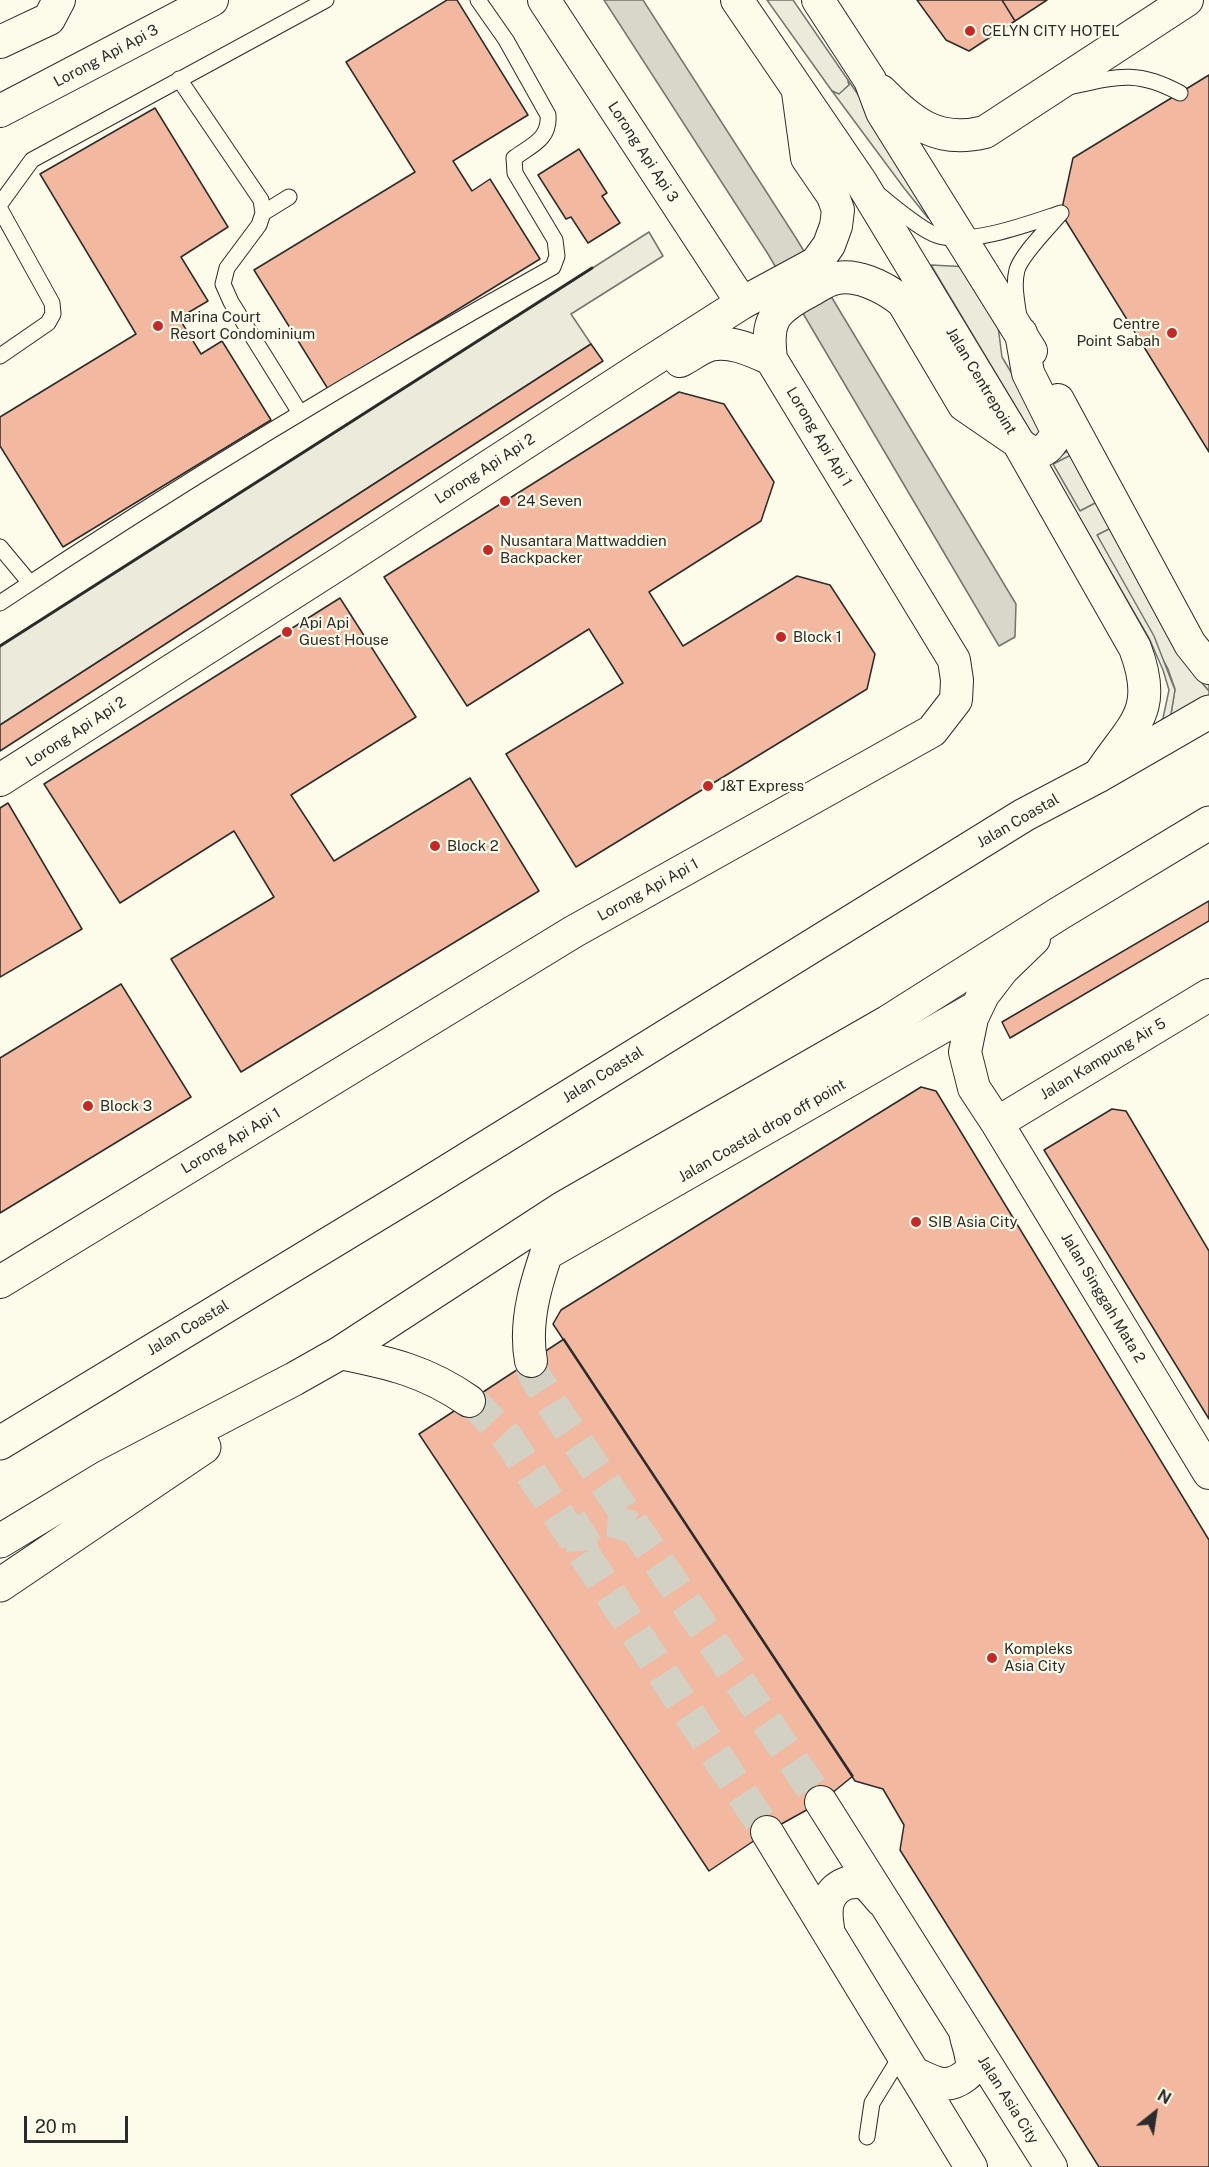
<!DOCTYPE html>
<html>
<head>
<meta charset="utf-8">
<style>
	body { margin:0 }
	#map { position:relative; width:1209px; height:2167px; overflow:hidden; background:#fdfbea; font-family:"Public Sans",sans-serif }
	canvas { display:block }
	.north { position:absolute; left:1125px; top:2083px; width:60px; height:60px; -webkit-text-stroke:4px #fdfbea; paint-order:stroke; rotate:30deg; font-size:16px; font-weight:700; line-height:24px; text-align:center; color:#2b2b2b }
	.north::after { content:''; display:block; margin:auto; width:21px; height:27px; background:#2b2b2b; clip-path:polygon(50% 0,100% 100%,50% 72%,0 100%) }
	.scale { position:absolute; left:24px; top:2116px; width:104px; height:27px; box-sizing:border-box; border:3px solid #2b2b2b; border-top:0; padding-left:8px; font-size:18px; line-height:21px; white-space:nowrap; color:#2b2b2b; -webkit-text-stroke:4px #fdfbea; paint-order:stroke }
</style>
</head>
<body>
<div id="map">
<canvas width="1209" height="2167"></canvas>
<div class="north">N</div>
<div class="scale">20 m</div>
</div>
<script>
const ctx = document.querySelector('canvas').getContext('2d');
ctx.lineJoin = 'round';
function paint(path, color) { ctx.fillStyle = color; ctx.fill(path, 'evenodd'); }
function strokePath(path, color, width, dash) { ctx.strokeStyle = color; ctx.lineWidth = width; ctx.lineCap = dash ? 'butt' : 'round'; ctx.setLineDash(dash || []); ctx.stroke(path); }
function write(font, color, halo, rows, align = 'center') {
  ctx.font = font + ' "Public Sans",sans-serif'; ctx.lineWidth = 4.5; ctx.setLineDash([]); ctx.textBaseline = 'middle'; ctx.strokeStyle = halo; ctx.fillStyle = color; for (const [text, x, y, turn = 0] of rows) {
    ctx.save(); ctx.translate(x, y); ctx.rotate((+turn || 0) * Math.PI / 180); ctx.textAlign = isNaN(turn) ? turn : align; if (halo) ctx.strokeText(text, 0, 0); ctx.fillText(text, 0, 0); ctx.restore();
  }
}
const green = new Path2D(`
	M767 0H793L848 80 849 85 839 95 832 91Z
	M649 232 663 256 571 314 591 344 0 725V646Z
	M1075 452 1100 501 1080 511 1053 464Z
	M1112 527 1181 658 1209 691V713L1170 720 1175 689 1168 669 1097 535Z`);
paint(green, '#ecebdb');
strokePath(green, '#74746e', 1.5);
const parking = new Path2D(`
	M848 80 938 210 934 220 928 218 904 188 832 91 839 94 849 85Z
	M931 265 970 267 995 303 1002 357 1043 426 1042 436 1034 437 1032 434Z
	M1076 446 1209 683V691L1181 658 1111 528 1097 535 1154 636 1175 690 1170 720 1151 743 1163 718 1169 690 1163 670 1149 638 1048 463ZM1075 453 1099 501 1080 511 1053 464Z`);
paint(parking, '#eceadb');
strokePath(parking, '#74746e', 1.5);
const water = new Path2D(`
	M604 0H643L796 238 1016 604 1015 637 999 646 768 254Z`);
paint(water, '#d8d7c9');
strokePath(water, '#74746e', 1.5);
const building = new Path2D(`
	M447 0H457L528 115 453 161 472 191 490 179 540 259 328 389 254 270 415 172 346 62Z
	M917 0H1002L1015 21 969 51 946 40Z
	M1002 0H1047L1015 21Z
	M1209 75V452L1061 213 1073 158Z
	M155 108 228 227 181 257 208 301 179 318 201 354 222 341 271 420 63 547 0 446V417L136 334 40 174Z
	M579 149 607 193 602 196 620 223 588 243 571 217 566 219 538 175Z
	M591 344 603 361 0 751V725Z
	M679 392 724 404 774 482 761 521 649 592 683 646 797 576 830 585 875 654 867 689 576 867 506 754 623 683 589 629 467 706 384 577Z
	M340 598 416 717 291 795 334 861 470 778 539 891 241 1072 171 959 274 897 234 831 120 903 44 784Z
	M8 803 82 929 0 977V808Z
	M1209 901V921L1010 1038 1002 1022Z
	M121 984 191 1097 0 1213V1058Z
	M921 1087 936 1091 1209 1540V2167H1099L900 1850 904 1825 883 1789 855 1781 553 1324 561 1310Z
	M1112 1109 1126 1111 1209 1251V1419L1044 1150Z
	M564 1339 853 1776 821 1802 767 1832 709 1871 419 1434Z`);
paint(building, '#f2b8a0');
strokePath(building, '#2b2b2b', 1.5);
strokePath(new Path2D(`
	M531 1361 533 1373 557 1412 821 1802
	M469 1401 479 1408 507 1437 767 1832
	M582 1551 581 1534C601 1514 609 1519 633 1528`), '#d3d1c4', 32, [32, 16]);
const lane = new Path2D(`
	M179 79 261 200 263 213 259 225 227 268 223 284 231 302 300 413
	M1073 86C1118 76 1138 70 1180 93
	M878 194C892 205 923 232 939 236 972 245 1028 224 1061 213
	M0 204 32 160 326 0
	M0 209 52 303 53 314 48 323 0 356
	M263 213 289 197
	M1019 317C1017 302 1013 285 1017 270 1021 255 1050 226 1061 213
	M0 547 30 583
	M0 603C179 484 364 372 553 267L557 256 555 240 515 173 514 158C532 145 550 139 548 115L506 40 478 0
	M867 2137 872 2103 902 2054`);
const street = new Path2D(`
	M544 0 742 303
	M737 0 861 182 1018 442 1135 648C1160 714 1131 725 1099 775
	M818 0 870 80 882 112 1031 351
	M0 42 49 19 59 0
	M881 91C913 123 937 144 985 132L1187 0
	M0 111 212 0
	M680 361C690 356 700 348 710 345 731 340 753 351 771 359
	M1058 400 1190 644 1209 668
	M0 780 343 561 642 367 742 303 816 263 829 245 836 226 838 210 833 196 807 158 798 92
	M1034 939 1003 969 983 995 972 1018 965 1052 974 1088 997 1123 1209 1473
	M997 1123 1209 995
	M546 1254 977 1007
	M0 1282 573 932 932 731 956 700 957 680 954 660 771 359C766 321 773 311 806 293 814 289 822 283 830 280 854 271 885 287 903 302L964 405 1018 442C1033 459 1048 453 1056 434L1055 427 1028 373 1021 333
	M340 1353C390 1363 426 1371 469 1401
	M531 1361C523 1318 539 1274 553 1234
	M821 1802 1051 2167
	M767 1832 971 2167
	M829 1934C825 1913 823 1892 847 1883 853 1882 860 1881 866 1884 872 1888 877 1896 882 1901
	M914 2073C934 2082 945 2091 965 2076 969 2073 972 2069 972 2064 972 2055 968 2045 966 2036`);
const highway = new Path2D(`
	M0 1443 419 1189 1024 815 1098 776 1209 712
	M0 1541 106 1477 294 1379 340 1353 563 1208 888 1022 1060 913 1209 823
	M0 1585 204 1447`);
strokePath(lane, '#2b2b2b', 17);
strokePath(street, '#2b2b2b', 34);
strokePath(highway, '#2b2b2b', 35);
strokePath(lane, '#fdfbea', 15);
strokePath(street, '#fdfbea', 32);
strokePath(highway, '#fdfbea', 33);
strokePath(new Path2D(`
	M0 646 592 268`), '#2b2b2b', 3);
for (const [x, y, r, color] of [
	[970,31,6,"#c62828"],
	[158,326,6,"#c62828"],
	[1172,333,6,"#c62828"],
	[505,501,6,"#c62828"],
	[488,550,6,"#c62828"],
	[287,632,6,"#c62828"],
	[781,637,6,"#c62828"],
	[708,786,6,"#c62828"],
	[435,846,6,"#c62828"],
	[88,1106,6,"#c62828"],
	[916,1222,6,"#c62828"],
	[992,1658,6,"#c62828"]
]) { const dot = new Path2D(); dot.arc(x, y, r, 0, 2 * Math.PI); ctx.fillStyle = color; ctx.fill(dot); strokePath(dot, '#fdfbea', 2); }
write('15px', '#2b2b2b', '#fdfbea', [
	["CELYN CITY HOTEL",982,31],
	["Marina Court",170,317],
	["Resort Condominium",170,334],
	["Centre",1160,324,"right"],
	["Point Sabah",1160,341,"right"],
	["24 Seven",517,501],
	["Nusantara Mattwaddien",500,541],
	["Backpacker",500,558],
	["Api Api",299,623],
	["Guest House",299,640],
	["Block 1",793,637],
	["J&T Express",720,786],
	["Block 2",447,846],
	["Block 3",100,1106],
	["SIB Asia City",928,1222],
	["Kompleks",1004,1649],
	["Asia City",1004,1666]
], 'left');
write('15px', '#2b2b2b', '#fdfbea', [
	["Lorong Api Api 3",106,56,-28],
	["Lorong Api Api 3",643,152,57],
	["Jalan Centrepoint",981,381,59],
	["Lorong Api Api 1",819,437,59],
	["Lorong Api Api 2",485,469,-33],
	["Lorong Api Api 2",76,732,-33],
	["Jalan Coastal",1018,821,-30],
	["Lorong Api Api 1",648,890,-29],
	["Jalan Kampung Air 5",1103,1059,-31],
	["Jalan Coastal",603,1075,-32],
	["Jalan Coastal drop off point",762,1131,-30],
	["Lorong Api Api 1",231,1141,-31],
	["Jalan Singgah Mata 2",1103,1298,59],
	["Jalan Coastal",188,1328,-31],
	["Jalan Asia City",1008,2100,58]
]);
</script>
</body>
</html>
